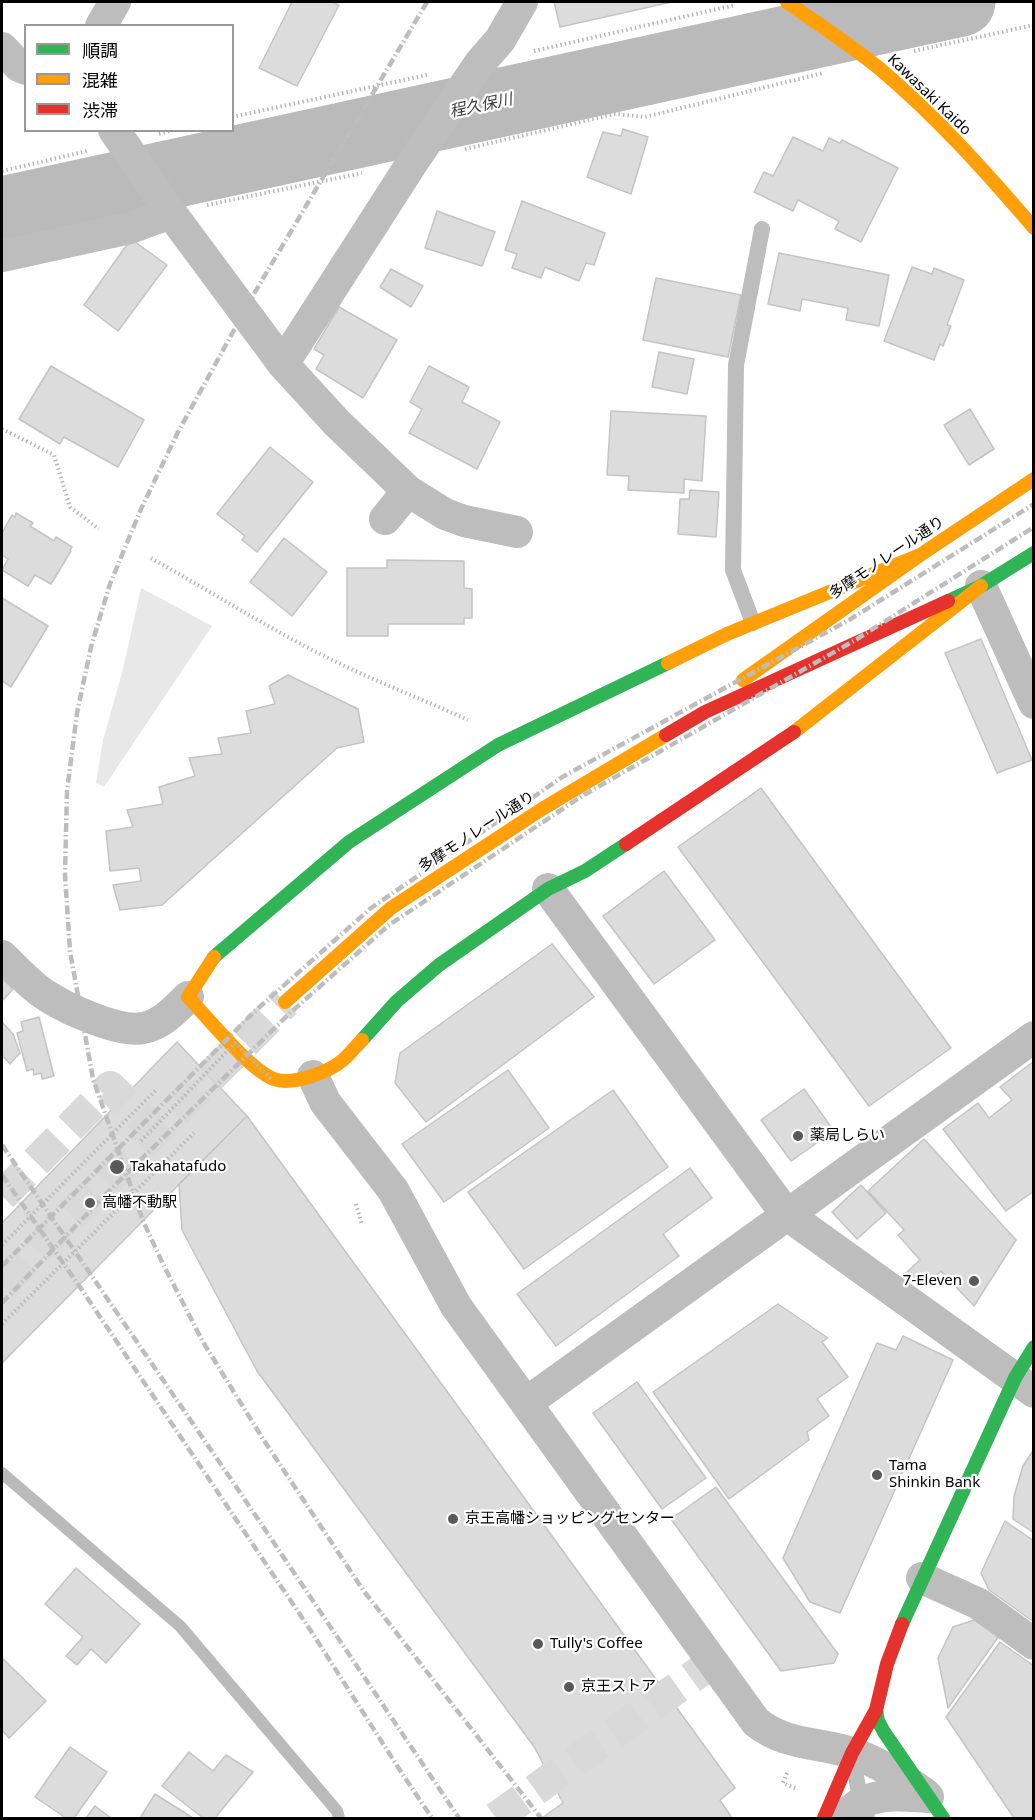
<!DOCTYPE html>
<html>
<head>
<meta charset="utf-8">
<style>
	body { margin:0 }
	#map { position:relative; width:1035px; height:1820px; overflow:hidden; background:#fff; font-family:"Noto Sans","Noto Sans JP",sans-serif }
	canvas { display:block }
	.frame { position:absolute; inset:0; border:3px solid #000; pointer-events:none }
	.legend { position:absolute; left:24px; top:24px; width:210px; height:108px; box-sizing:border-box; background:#fff; border:2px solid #999; margin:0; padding:8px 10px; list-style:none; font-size:18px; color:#000 }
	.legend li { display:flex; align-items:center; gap:12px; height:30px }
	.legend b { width:30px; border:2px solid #999 }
</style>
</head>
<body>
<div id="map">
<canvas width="1035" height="1820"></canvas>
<div class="frame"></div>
<ul class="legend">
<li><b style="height:8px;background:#30b455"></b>順調</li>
<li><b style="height:8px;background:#ff9f0a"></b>混雑</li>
<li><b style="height:8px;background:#e5322d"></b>渋滞</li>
</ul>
</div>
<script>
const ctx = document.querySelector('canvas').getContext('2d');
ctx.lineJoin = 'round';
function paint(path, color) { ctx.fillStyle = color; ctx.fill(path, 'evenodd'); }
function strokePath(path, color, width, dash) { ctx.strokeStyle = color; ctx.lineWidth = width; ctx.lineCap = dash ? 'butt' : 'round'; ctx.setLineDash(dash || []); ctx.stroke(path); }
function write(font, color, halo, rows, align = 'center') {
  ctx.font = font + ' "Noto Sans","Noto Sans JP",sans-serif'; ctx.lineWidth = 4.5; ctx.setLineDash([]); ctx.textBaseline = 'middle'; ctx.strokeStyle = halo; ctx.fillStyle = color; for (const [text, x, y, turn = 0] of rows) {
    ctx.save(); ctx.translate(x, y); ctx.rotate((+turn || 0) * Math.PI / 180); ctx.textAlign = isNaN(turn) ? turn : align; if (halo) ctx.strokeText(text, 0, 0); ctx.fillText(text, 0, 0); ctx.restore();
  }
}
paint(new Path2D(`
	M141 588 212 626 104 787 96 783 103 740 123 669Z`), '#e8e8e8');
strokePath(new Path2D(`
	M2 1473 180 1626 337 1811 339 1818`), '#bababa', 12);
strokePath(new Path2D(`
	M2 211 961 2`), '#bababa', 69);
const building = new Path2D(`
	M292 2H332L339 5 297 86 259 68Z
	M554 2H672L560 27Z
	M623 129 648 137 631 194 587 177 603 132 621 136Z
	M793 137 823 151 829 138 840 143 842 140 898 168 861 242 835 229 839 221 798 200 793 211 754 192 764 172 773 176Z
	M522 201 605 233 594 265 586 263 579 281 545 267 541 278 512 268 517 254 505 250Z
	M437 211 495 232 482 266 425 248Z
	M131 239 167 265 118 331 84 305Z
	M779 253 889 275 879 326 846 320 848 308 802 299 800 311 768 304Z
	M912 267 932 274 934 268 964 280 947 325 951 326 943 346 940 344 934 360 884 341Z
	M391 269 423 286 411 307 380 287Z
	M656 278 741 295 728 357 643 340Z
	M339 307 397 340 363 398 316 369 324 355 314 349Z
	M659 352 694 359 687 394 652 387Z
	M51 366 144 420 118 467 64 437 60 444 19 419Z
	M429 366 469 387 462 402 500 422 477 469 409 433 422 409 410 402Z
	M970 409 994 449 969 465 944 425Z
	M611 411 706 416 702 481 684 479V493L628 490 629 476 607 475Z
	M270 447 313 482 257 552 242 540 245 536 217 514Z
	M690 490 719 492 716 537 678 534 680 499H689Z
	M16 513 33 523 30 526 54 541 56 537 72 547 70 550 71 551 51 584 35 575 28 586 2 570 8 559 2 555V533L12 515 15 517Z
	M284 538 327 572 292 616 250 582Z
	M387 560 464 561V588L472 589V618H464V624H388V636H347V568H387Z
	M2 598 48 626 11 687 2 681Z
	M981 639 1032 760 997 773 945 653Z
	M288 675 358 709 364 742 337 748 162 905 120 910 113 885 141 881 139 868 110 871 106 831 133 827 127 810 163 804 159 787 195 776 189 758 222 754 218 738 251 733 246 711 275 704 269 686Z
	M761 788 951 1048 869 1106 678 847Z
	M664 871 715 940 654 984 603 916Z
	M552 944 594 997 426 1122 395 1083 400 1053Z
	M2 978 13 989 2 1001Z
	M39 1017 54 1076 42 1079 41 1073 34 1075 33 1069 27 1071 17 1033 23 1031 21 1022Z
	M2 1022 13 1034 20 1053 10 1064 2 1055Z
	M177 1042 247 1116 2 1363V1223Z
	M1034 1061V1191L1006 1211 943 1129 978 1103 989 1118 1012 1100 1000 1087Z
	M508 1070 549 1128 444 1202 402 1144Z
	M804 1089 834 1131 791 1161 761 1120Z
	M613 1090 668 1167 524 1269 468 1192Z
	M247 1116 735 1788 720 1800 732 1818H542L563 1803 535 1748 257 1371 182 1230 179 1184Z
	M924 1139 1016 1240 974 1306 941 1271 925 1286 917 1278 914 1281 906 1273 920 1260 898 1235 904 1230 868 1191Z
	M690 1168 712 1198 663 1234 679 1256 556 1346 517 1294Z
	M861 1185 886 1213 857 1239 832 1212Z
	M778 1304 828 1338 822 1342 848 1377 817 1399 829 1416 807 1432 809 1440 729 1499 653 1392Z
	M903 1336 953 1360 840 1613 810 1602 783 1558 877 1343 896 1350Z
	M637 1382 706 1478 662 1509 593 1413Z
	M1034 1449V1533L1013 1519 1014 1496 1023 1466Z
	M716 1487 838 1654 834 1663 781 1671 671 1519Z
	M1005 1521 1034 1541V1622L989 1590 981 1573Z
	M76 1568 140 1624 106 1663 91 1649 77 1665 66 1656 83 1637 45 1604Z
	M974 1620 999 1636 948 1708 938 1658 953 1627Z
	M1000 1642 1034 1666V1818H1014L946 1717Z
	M2 1658 46 1701 9 1738 2 1730Z
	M70 1747 107 1772 74 1818H66L35 1797Z
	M189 1752 213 1771 226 1755 253 1772 215 1818H203L162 1786Z
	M155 1794 193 1818H140Z
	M95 1806 111 1818H86Z`);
paint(building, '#dcdcdc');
strokePath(building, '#c4c4c4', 1.5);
strokePath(new Path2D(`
	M2 1196 110 1087 153 1129
	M496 1818 713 1662`), '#d9d9d9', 32, [32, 16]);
strokePath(new Path2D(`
	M2 1285 285 1002`), '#d9d9d9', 33, [33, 16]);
strokePath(new Path2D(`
	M534 51 735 5
	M914 51 1034 25
	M232 117 427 75
	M159 134 173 130
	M465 149 615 114 645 117 823 73
	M2 171 87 151
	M207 205 362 173
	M2 429 54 455 70 507 99 529
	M151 558C208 590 263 625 322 655 369 679 420 698 468 720
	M356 1204 362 1225
	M787 1773 783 1783 797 1789`), '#b8b8b8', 4, [1.5, 3]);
strokePath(new Path2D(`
	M753 623 733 570 736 365 762 229
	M853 1760 861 1803 867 1818`), '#bdbdbd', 16);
strokePath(new Path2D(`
	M101 26 115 2
	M2 48 19 66 26 69
	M114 130 171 213 283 364 337 423 408 491 445 514 464 521 517 532
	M2 256 130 228 171 213
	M283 364 412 163 480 63 500 40 522 2
	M385 519 408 491
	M981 586 1034 703
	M548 889 786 1214 1034 1392
	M2 956C16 969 30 986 47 996 67 1009 120 1033 143 1028 161 1025 175 1010 188 997
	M313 1076 325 1102 393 1190 456 1306 756 1722C786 1746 818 1742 852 1753 879 1762 902 1778 925 1794
	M526 1403 1034 1037
	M922 1578 979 1604 1034 1644
	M842 1818C847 1814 854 1807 861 1803 880 1793 907 1795 928 1797`), '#bdbdbd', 32);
strokePath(new Path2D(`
	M948 601 981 586 1034 553
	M214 957 349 842 498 745 668 663
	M362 1040 397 1001 439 965 548 889 585 871 626 844
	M902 1624 1015 1378 1034 1347
	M876 1710 878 1721 884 1732 943 1818`), '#30b455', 14);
strokePath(new Path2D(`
	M787 2C818 24 851 45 880 69 937 117 986 172 1034 228
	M668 663 727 634 920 555
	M743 680 920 555 1034 479
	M794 732 981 586
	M214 957 188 997C208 1018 250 1070 274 1079 292 1086 329 1072 343 1060 350 1054 356 1046 362 1040
	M285 1002 391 908 542 809 666 735`), '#ff9f0a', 14);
strokePath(new Path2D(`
	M666 735 705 712 948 601
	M626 844 794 732
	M824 1818 852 1753 876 1710 887 1664 902 1624`), '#e5322d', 14);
strokePath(new Path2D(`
	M427 2 255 292 178 432 141 509 110 584 91 647 77 713 67 791 65 875 70 951 93 1079 143 1221 163 1264 203 1342 263 1439 363 1590 541 1818
	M2 1145 235 1485 459 1818
	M2 1175 84 1293 311 1631 403 1775 432 1818
	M2 1266 254 1012 371 908 564 776 849 620 1034 504
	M2 1303 112 1188 289 1014 389 925 582 796 857 639 1034 527`), '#bdbdbd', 4.5, [9, 3, 1.5, 3]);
strokePath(new Path2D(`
	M141 1141 235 1043 272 1080
	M2 1245 156 1090
	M2 1324 194 1133`), '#b8b8b8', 4, [1.5, 3]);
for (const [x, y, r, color] of [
	[798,1136,6,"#595959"],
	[117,1167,8,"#595959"],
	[90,1203,6,"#595959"],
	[974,1281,6,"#595959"],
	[877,1475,6,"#595959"],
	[453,1519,6,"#595959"],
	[538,1644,6,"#595959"],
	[569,1687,6,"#595959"]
]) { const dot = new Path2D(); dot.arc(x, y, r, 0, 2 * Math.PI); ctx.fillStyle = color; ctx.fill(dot); strokePath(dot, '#fff', 2); }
write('15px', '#000', '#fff', [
	["Kawasaki Kaido",929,95,44],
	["多摩モノレール通り",887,558,-34],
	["多摩モノレール通り",477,832,-33]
]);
write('15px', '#000', '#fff', [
	["薬局しらい",810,1136],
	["Takahatafudo",130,1167],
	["高幡不動駅",102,1203],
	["7-Eleven",962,1281,"right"],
	["Tama",889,1466],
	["Shinkin Bank",889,1483],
	["京王高幡ショッピングセンター",465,1519],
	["Tully's Coffee",550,1644],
	["京王ストア",581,1687]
], 'left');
write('italic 16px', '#3e3e3e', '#fff', [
	["程久保川",481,106,-12]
]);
</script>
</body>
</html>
